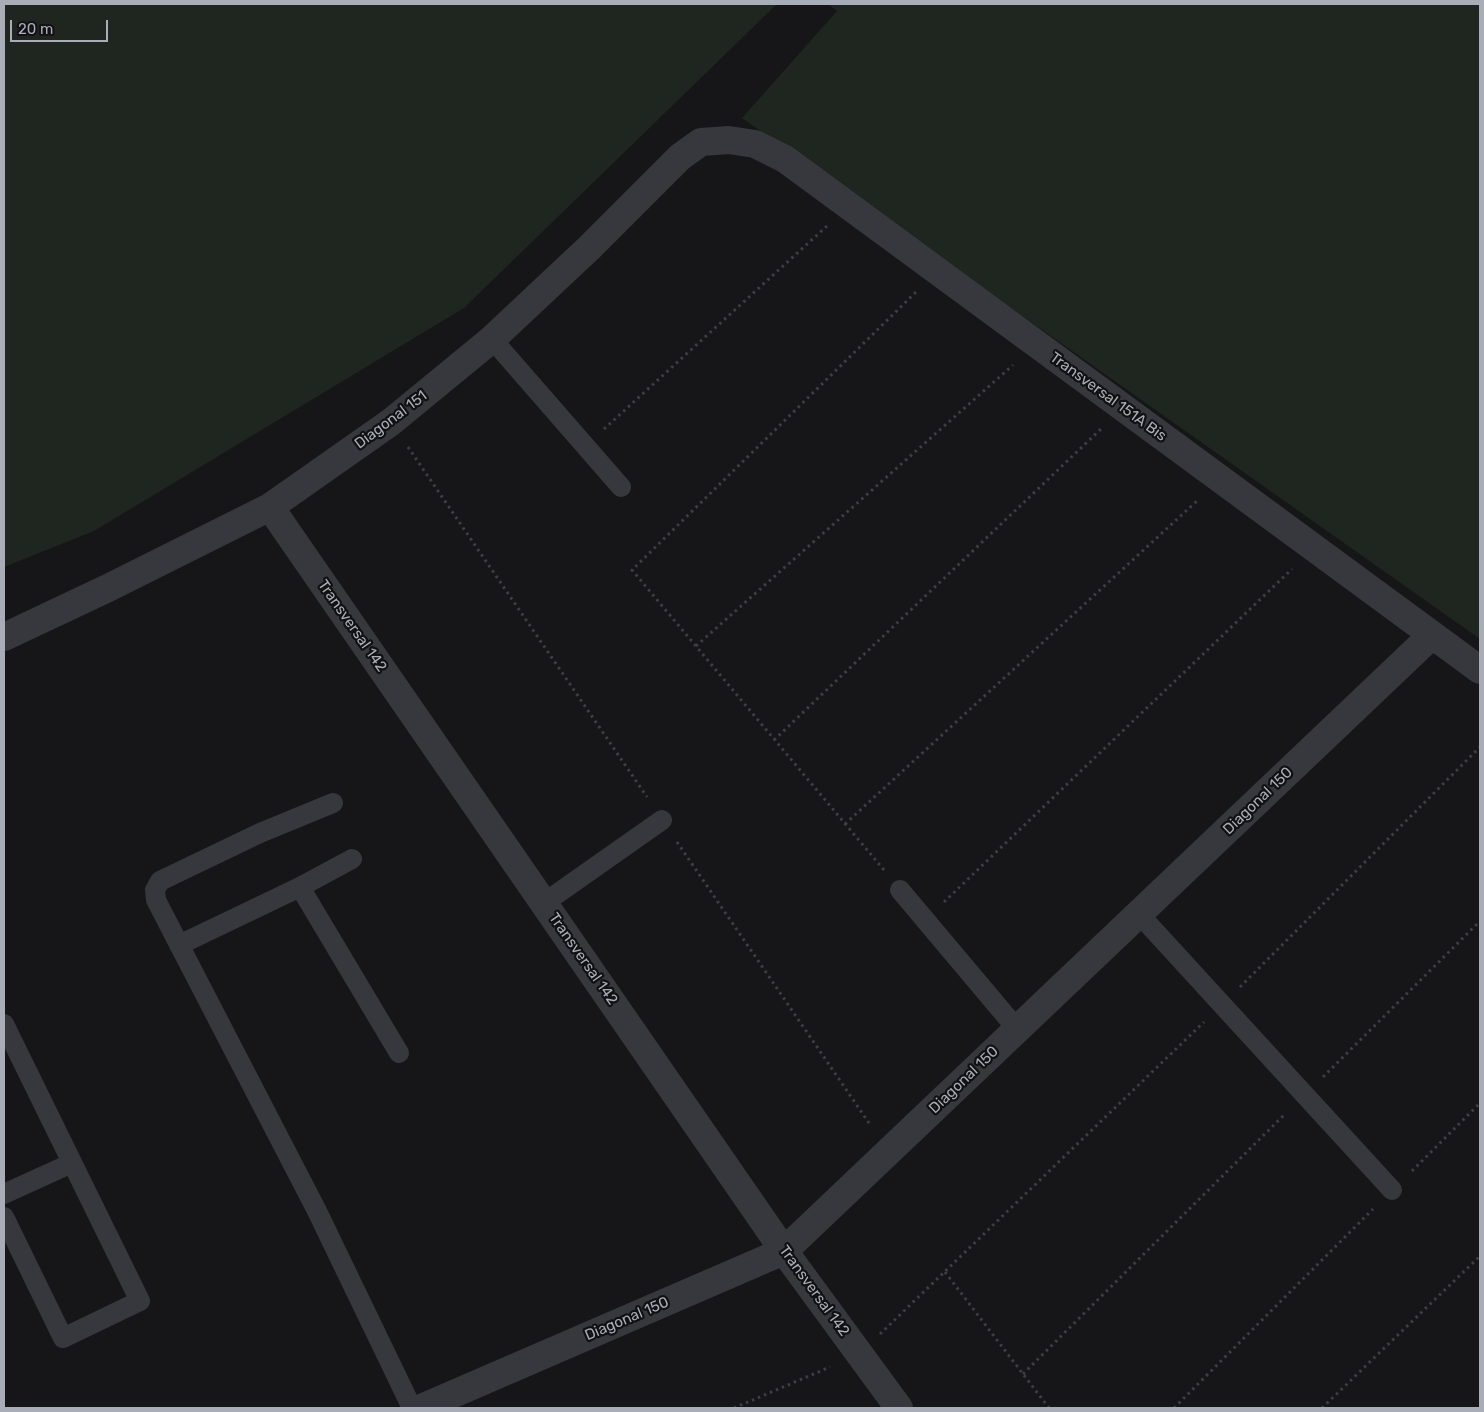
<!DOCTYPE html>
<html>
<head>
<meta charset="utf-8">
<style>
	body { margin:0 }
	#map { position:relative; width:1484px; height:1412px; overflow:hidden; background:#161618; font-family:Rubik,sans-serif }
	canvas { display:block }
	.frame { position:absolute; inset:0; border:5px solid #a8adb8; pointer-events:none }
	.scale { position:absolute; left:10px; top:20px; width:98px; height:22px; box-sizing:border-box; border:2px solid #a8adb8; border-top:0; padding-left:6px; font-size:15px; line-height:18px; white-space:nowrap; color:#a8adb8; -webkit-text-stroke:4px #111113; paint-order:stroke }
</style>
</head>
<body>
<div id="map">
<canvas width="1484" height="1412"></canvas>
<div class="frame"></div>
<div class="scale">20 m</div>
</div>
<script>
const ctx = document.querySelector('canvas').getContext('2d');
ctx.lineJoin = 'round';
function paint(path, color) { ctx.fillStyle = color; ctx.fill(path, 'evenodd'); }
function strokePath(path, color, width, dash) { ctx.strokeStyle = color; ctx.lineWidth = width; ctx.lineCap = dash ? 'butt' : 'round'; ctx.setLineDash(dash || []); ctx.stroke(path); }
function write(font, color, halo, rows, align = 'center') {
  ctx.font = font + ' Rubik,sans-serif'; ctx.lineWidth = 4.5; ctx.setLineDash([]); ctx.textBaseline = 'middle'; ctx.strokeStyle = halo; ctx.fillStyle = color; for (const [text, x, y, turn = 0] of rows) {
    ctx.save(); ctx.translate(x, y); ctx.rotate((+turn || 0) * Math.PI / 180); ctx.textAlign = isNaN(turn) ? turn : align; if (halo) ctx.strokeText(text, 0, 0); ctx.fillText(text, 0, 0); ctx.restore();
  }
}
paint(new Path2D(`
	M4 4H777L464 308 94 531 4 567Z
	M828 4H1480V639L742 118 837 11Z`), '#1e261f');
strokePath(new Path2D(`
	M604 429 827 226
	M408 447 647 797
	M696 646 1013 365
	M774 740 1102 428
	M845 824 1198 500
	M677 842 871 1126
	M884 870 632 570 916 292
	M944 902 1292 569
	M1240 987 1480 747
	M1323 1077 1480 921
	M1412 1171 1480 1103
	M945 1272 1049 1408
	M880 1334 1204 1022
	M1023 1374 1286 1113
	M734 1408 830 1367
	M1174 1408 1373 1209
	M1322 1408 1480 1256`), '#3d3f44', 3, [2.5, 4]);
strokePath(new Path2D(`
	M492 339 621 487
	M333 803 260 833 160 881 155 890 156 900 317 1211 412 1408
	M300 887 399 1053
	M900 890 1017 1029
	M544 903 662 820
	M1139 914 1392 1190
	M179 945 300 887 352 859
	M4 1024 140 1301 63 1338 4 1217
	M4 1194 72 1163`), '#37383d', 20);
strokePath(new Path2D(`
	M270 507 784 1251 899 1408
	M4 637 108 588 270 507 391 422 492 339 589 248 680 157 701 142 729 140 755 144 785 159 1480 670
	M421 1408 784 1251 1431 636`), '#37383d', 28);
write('15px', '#a8adb8', '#111113', [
	["Transversal 151A Bis",1108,397,36],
	["Diagonal 151",391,420,-37],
	["Transversal 142",352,626,55],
	["Diagonal 150",1258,801,-44],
	["Transversal 142",583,959,55],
	["Diagonal 150",964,1080,-44],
	["Transversal 142",814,1291,54],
	["Diagonal 150",627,1319,-23]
]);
</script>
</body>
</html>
